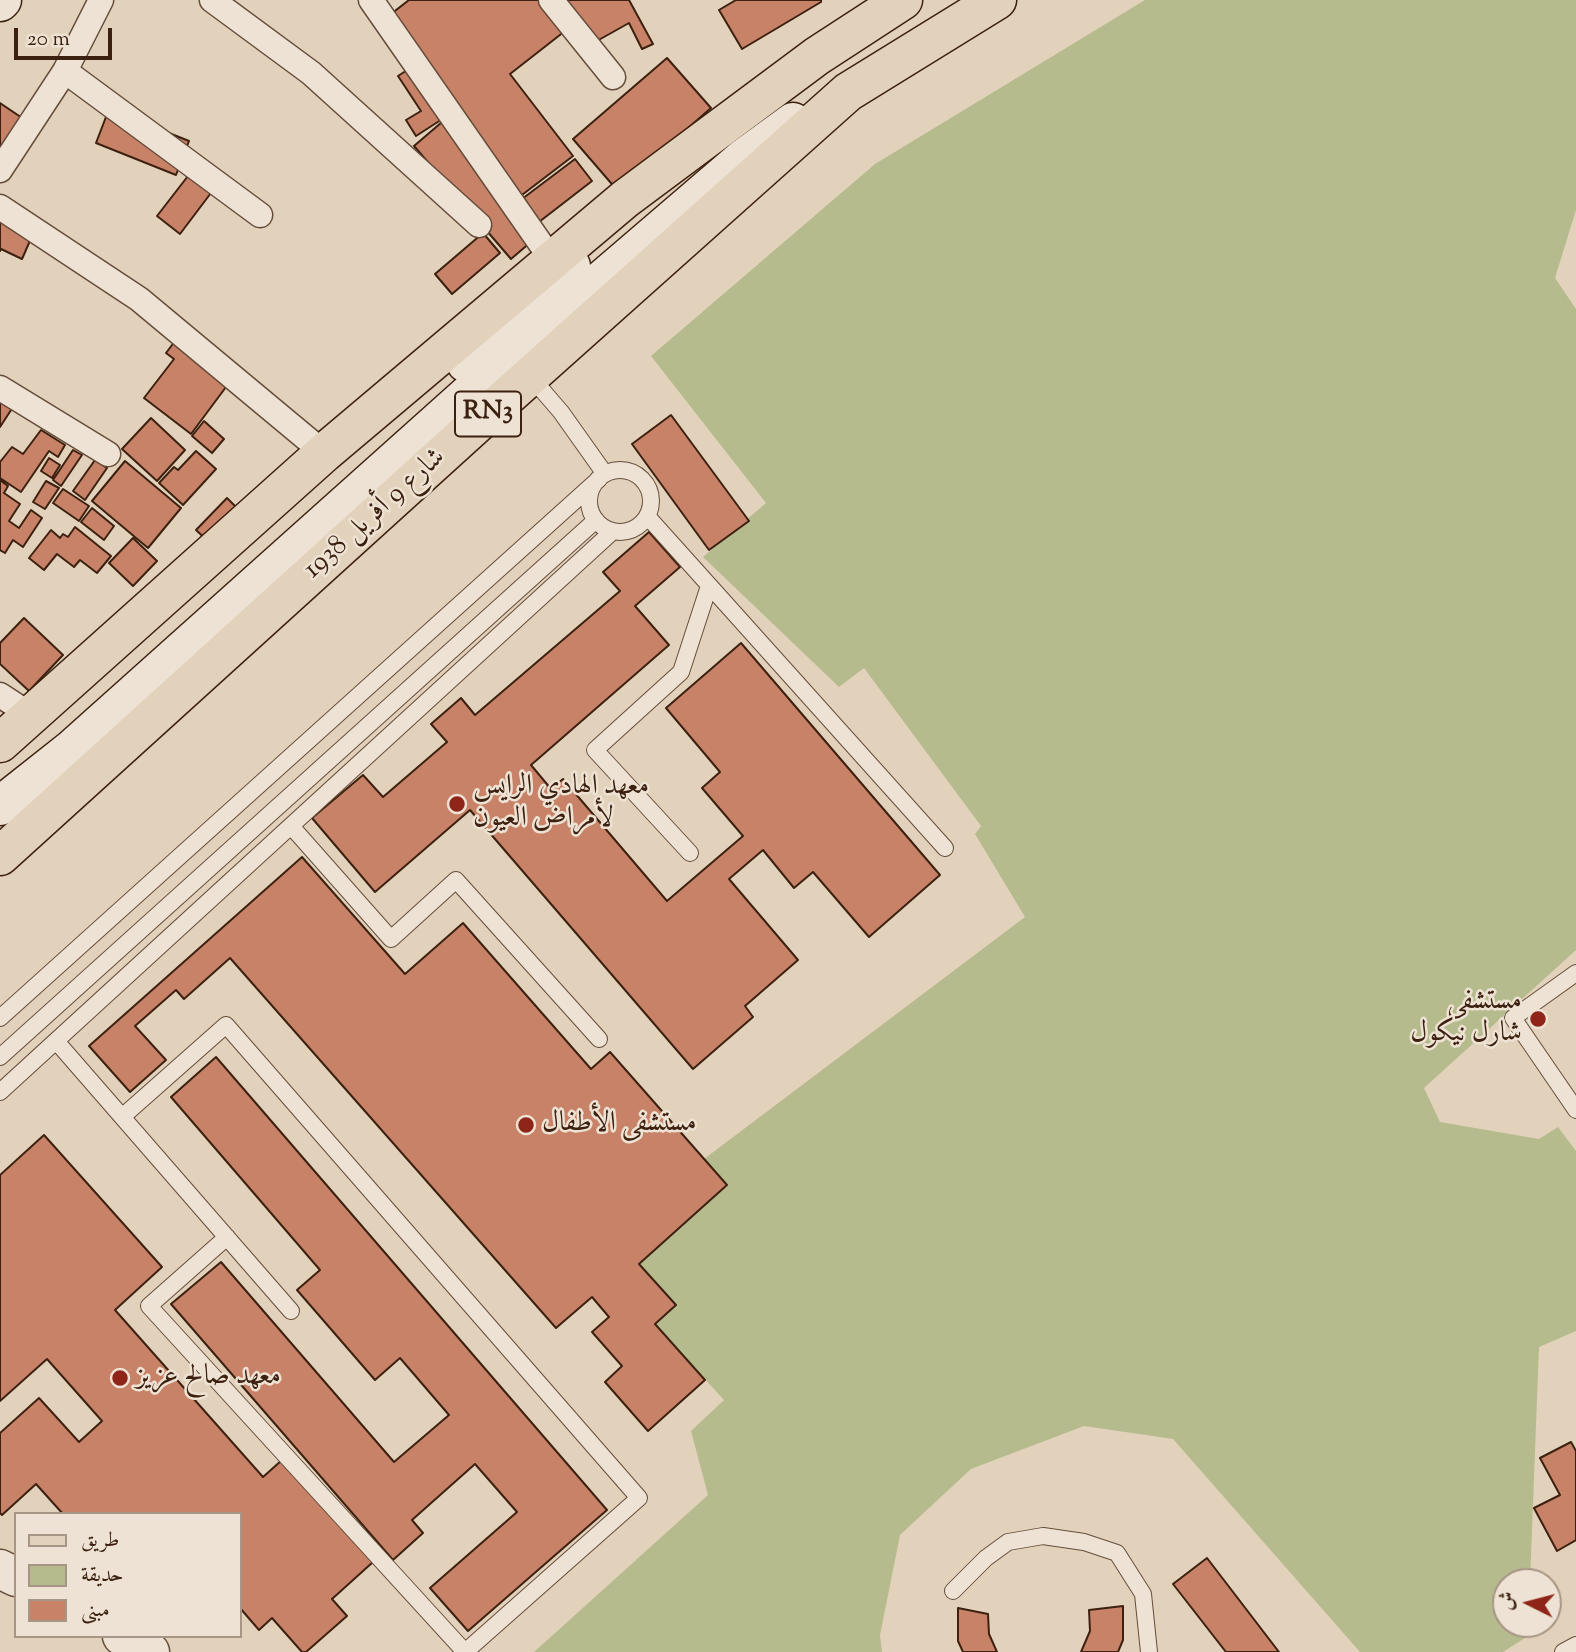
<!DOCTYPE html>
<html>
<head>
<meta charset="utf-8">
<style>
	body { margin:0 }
	#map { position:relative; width:1576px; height:1652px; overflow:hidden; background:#e3d2bb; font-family:"Sorts Mill Goudy",Amiri,serif }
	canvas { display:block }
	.legend { position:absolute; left:14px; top:1512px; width:228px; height:126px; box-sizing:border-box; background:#ede2d3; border:2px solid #a79585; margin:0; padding:9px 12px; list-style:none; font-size:21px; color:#3d2110 }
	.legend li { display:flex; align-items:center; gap:14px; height:35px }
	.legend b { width:35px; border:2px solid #a79585 }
	.north { position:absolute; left:1492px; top:1568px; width:70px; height:70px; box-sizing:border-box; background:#ede2d3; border:2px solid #a79585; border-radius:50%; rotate:276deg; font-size:19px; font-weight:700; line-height:28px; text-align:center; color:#3d2110 }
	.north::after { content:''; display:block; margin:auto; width:24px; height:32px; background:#8f2418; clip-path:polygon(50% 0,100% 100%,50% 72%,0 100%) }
	.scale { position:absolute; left:14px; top:28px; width:98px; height:32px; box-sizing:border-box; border:4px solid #3d2110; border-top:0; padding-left:9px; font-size:21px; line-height:24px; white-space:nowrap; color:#3d2110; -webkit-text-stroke:5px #ede2d3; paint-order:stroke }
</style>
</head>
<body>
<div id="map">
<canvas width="1576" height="1652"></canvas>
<ul class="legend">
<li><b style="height:9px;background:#e3d2bb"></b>طريق</li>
<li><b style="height:19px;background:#b6bb8e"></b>حديقة</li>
<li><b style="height:19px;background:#c88268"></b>مبنى</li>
</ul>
<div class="north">ش</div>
<div class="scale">20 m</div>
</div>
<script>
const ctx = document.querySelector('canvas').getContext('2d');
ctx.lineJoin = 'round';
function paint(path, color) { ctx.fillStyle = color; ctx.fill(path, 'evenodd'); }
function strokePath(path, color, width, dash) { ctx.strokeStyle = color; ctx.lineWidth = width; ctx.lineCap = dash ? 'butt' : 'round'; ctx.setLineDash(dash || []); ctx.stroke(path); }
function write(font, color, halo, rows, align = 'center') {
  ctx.font = font + ' "Sorts Mill Goudy",Amiri,serif'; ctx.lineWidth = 5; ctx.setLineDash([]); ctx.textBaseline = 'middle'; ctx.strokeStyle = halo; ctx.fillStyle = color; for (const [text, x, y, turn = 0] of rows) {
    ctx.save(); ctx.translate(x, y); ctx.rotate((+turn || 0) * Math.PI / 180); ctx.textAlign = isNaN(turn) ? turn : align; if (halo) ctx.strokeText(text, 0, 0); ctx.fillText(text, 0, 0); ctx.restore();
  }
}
paint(new Path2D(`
	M1145 0H1576V210L1555 278 1576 309V950L1424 1088 1440 1122 1539 1139 1558 1127 1576 1151V1331L1539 1347 1530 1582H1506V1624H1528V1636L1503 1652H1360L1173 1439 1084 1426 971 1469 900 1535 880 1635 882 1652H534L708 1495 691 1431 724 1400 655 1324 675 1304 639 1264 727 1186 704 1159 1025 917 975 834 981 826 864 668 839 687 703 557 766 503 651 356 875 164Z`), '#b6bb8e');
const building = new Path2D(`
	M409 0H542L565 31 510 74 573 156 518 198 382 21Z
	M551 0H629L653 44 642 49 629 23 579 51Z
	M736 0H821V2L742 49 719 10Z
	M667 58 711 108 617 190 573 139Z
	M415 65 447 116 416 136 406 120 421 111 398 76Z
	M0 103 37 128 0 181Z
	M109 109 189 141 176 175 96 143Z
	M442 122 539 235 511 259 414 146Z
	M575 159 592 181 539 222 522 199Z
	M198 163 220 181 180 234 157 216Z
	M0 210 36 227 22 259 1 249 0 251Z
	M483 233 500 253 452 294 435 274Z
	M175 341 229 383 191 434 144 398 174 359 166 353Z
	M0 395 15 404 0 427Z
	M671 415 749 521 709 550 632 444Z
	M151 418 185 450 157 481 122 449Z
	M204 421 224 439 212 453 192 436Z
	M41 430 65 445 58 457 49 451 21 492 0 478V462L12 447 23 454Z
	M73 450 82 455 61 486 53 480Z
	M196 451 216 469 183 505 159 483 174 467 178 470Z
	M49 458 60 465 52 478 41 471Z
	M95 460 107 468 85 500 73 491Z
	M125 461 181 508 148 548 92 501Z
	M0 480 8 486 4 493 20 504 9 521 19 528 31 510 42 518 23 547 13 540 5 553 0 550Z
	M46 481 59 488 45 509 33 502Z
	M63 489 89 506 79 521 53 503Z
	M227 498 243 514 212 545 196 530Z
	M92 508 114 526 104 540 81 522Z
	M75 527 111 556 97 573 80 560 74 567 57 554 44 570 29 558 51 530 60 538 63 534 68 537Z
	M649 532 680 567 635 606 669 645 531 765 551 789 563 779 667 901 743 836 702 788 720 772 666 708 741 643 940 875 869 937 813 872 794 888 763 850 729 879 798 960 745 1006 753 1017 693 1069 470 810 375 892 312 818 363 775 383 797 447 742 431 724 461 698 475 715 620 591 603 572Z
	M133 538 157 561 133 586 109 563Z
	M24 618 63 655 29 691 0 664V643Z
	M302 857 405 974 463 923 591 1069 610 1052 727 1185 639 1264 676 1305 655 1324 705 1380 648 1431 605 1382 622 1366 592 1332 609 1317 592 1297 556 1328 230 958 184 999 176 990 135 1026 166 1060 130 1092 89 1046Z
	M216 1057 607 1510 468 1631 430 1588 517 1512 475 1464 412 1520 423 1533 393 1560 171 1304 221 1262 394 1462 449 1415 400 1358 375 1380 297 1290 320 1270 171 1097Z
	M44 1135 162 1267 115 1310 263 1477 282 1460 373 1562 332 1599 347 1616 306 1652H302L272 1618 259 1630 240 1608V1514H63L36 1484 2 1515 0 1513V1433L39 1398 79 1442 102 1421 47 1359 0 1401V1175Z
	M1571 1442 1576 1451V1540L1557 1551 1534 1508 1560 1495 1540 1458Z
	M1207 1558 1279 1652H1226L1173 1584Z
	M1123 1606V1640L1118 1652H1081L1090 1631 1089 1610Z
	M958 1608 988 1614 989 1634 997 1652H963L958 1641Z`);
paint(building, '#c88268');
strokePath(building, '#3d2110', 2);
const service = new Path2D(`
	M530 376 561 412 605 474
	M589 501a31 31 0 1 1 62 0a31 31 0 1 1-62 0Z
	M647 516 945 848
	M291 826 391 939 456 880 599 1039
	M690 853 595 750 681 672 709 586
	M1576 973 1513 1018 1576 1110
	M0 1018 599 479
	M56 1041 291 1311
	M0 1057 596 520
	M0 1092 613 531
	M122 1117 226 1025 639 1498 465 1652 149 1306 227 1237
	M953 1591 986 1558 1008 1542 1043 1536 1084 1542 1117 1553 1143 1594 1149 1652
	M1563 1652 1576 1645`);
const pedestrian = new Path2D(`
	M212 0 311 73 479 225
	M371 0 552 260
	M551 0 613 77
	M65 71 260 215
	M0 170 65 71 101 0
	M0 207 139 299 324 453
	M0 388 108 454
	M0 695 32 716`);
const tertiary = new Path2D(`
	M0 1569 16 1577
	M122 1636 150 1652`);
const secondary = new Path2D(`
	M0 2 2 0
	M466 363 571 266
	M0 806 72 749 471 392 745 157 793 122`);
const primary = new Path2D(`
	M0 743 324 453 625 199 817 56 903 0
	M0 856 483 418 848 92 997 0`);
strokePath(service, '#664d3b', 18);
strokePath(pedestrian, '#664d3b', 27);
strokePath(tertiary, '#664d3b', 41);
strokePath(secondary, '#3d2110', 41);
strokePath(primary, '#3d2110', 41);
strokePath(service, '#ede2d3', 16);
strokePath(pedestrian, '#ede2d3', 24);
strokePath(tertiary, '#ede2d3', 38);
strokePath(secondary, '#ede2d3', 38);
strokePath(primary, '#e3d2bb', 38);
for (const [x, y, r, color] of [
	[457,804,9,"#8f2418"],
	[1538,1019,9,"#8f2418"],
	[526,1125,9,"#8f2418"],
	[120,1378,9,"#8f2418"]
]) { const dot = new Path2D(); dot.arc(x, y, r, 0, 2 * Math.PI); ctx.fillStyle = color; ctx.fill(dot); strokePath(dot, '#ede2d3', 2.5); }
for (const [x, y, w] of [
	[488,414,66]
]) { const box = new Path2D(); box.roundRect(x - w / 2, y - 22.5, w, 45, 5); ctx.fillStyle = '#ede2d3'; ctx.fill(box); strokePath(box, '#3d2110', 2); }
write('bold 26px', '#3d2110', null, [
	["RN3",488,414]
]);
write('28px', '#3d2110', '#ede2d3', [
	["شارع 9 أفريل 1938",376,515,-42]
]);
write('28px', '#3d2110', '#ede2d3', [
	["معهد الهادي الرايس",473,788],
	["لأمراض العيون",473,820],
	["مستشفى",1522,1003,"right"],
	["شارل نيكول",1522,1035,"right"],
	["مستشفى الأطفال",542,1125],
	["معهد صالح عزيز",136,1378]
], 'left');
</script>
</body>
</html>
